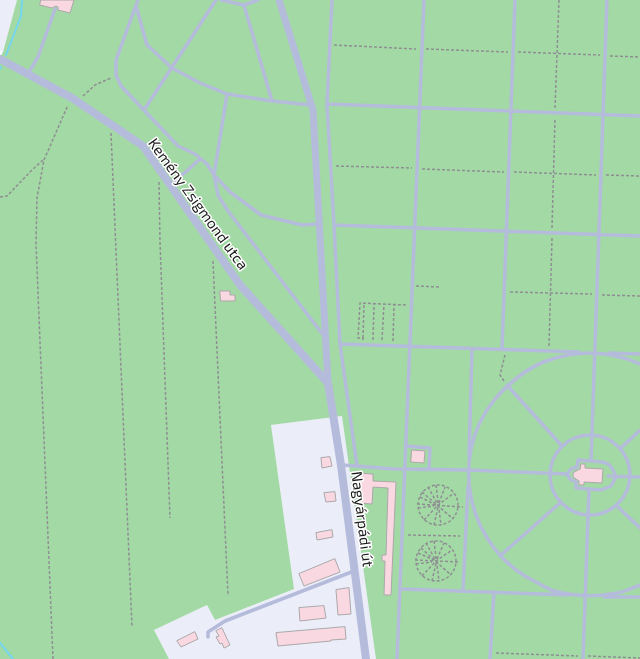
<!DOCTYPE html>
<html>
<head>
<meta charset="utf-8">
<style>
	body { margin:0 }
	canvas { display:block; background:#f9faff }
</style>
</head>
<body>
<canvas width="640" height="659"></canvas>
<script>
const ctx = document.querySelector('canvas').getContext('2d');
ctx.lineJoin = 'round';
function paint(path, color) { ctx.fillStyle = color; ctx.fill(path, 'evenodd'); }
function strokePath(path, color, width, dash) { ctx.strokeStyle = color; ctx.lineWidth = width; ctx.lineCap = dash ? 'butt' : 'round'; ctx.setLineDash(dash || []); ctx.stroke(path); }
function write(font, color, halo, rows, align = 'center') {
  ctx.font = font + ' "Exo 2",sans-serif'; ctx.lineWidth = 3; ctx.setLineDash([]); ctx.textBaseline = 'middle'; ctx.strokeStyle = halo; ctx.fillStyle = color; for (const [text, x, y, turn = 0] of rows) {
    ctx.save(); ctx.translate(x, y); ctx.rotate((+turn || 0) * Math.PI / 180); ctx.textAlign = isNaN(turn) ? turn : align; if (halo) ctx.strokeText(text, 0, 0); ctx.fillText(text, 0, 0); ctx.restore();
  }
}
paint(new Path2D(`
	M0 0H17L3 52 0 50Z
	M342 416 396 659H169L154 630 207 605 215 620 294 589 271 425Z`), '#ebedf9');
paint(new Path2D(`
	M17 0H640V659H376L342 416 271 425 294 589 215 620 207 605 154 630 169 659H0V57L3 52Z`), '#a3d9a5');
strokePath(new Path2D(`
	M6 55 21 16 22 0
	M0 69 1 67
	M0 643 13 659`), '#74d6ef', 2);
const building = new Path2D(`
	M41 0H74L70 13 58 10V7L56 6 52 8 40 5Z
	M220 291H230V295H235V301H221Z
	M412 450 425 451 424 463 411 462Z
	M330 457 332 466 322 468 321 458Z
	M581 464H585V468L603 469 602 483 584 482V485H579V481L573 477V474L574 472 580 469Z
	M356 473 373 474V481L396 482 391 595H384L385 561H382V555H386L388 488 373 487 372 504 357 503 358 484H355Z
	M335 492 336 501 326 502 324 493Z
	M332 530 333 537 317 540 316 533Z
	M335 559 340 572 304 586 299 574Z
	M349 588 351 614 338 615 336 590Z
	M324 606 326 618 300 621 299 608Z
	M345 627 346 639 331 640V641L278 646 276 633Z
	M222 628 230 645 224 648 222 643 220 644 216 637 219 636 216 631Z
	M195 632 198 639 181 647 177 641Z`);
paint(building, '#f9d8e1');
strokePath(building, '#ada8aa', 1);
strokePath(new Path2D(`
	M334 45 416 49
	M426 49 508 52
	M518 52 600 55
	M610 56 640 57
	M83 96 95 85 111 78
	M555 108 559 0
	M111 133 132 627
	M336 166 412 168
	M422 169 504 172
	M514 172 596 175
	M606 175 640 176
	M159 182 160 242 170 518
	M0 197 7 196 31 171 43 160
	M552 228 555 118
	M213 261 228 596
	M416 286 439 287
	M510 292 592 294
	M602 295 640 296
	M363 338 364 303
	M363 340V338H358L360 303 406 305
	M373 340 374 304
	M382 340 384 304
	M393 341 394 305
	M549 346 552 238
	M504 381 500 375 505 355
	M418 505a20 20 0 1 1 40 0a20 20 0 1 1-40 0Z
	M436 485 441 525
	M428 487 437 503
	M422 492 452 518
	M420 497 436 505
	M439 503 445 487
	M417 504 463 507
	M418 508 434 506
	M424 520 438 505 454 493
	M434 525 438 507
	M408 535 460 536
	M416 561a20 20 0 1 1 40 0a20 20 0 1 1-40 0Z
	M434 541 439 581
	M426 543 435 559
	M421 548 451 575
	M418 553 434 560
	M437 559 444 543
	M415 560 459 562
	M416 564 432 562
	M422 576 436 561 452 550
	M432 581 436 563
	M496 653 578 656
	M588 656 640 658
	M53 659 36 244 37 198 44 160 68 105`), '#8e8f92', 1.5, [3, 2]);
strokePath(new Path2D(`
	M138 0 116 60V75L121 86 178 146 195 154 207 164 214 175 218 195 228 211 324 336
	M221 0 244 5 258 0
	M332 0 327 104 334 225 340 344 357 466
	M244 5 272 101
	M136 6 147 45 172 68 200 83 227 94 272 101 311 105
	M28 74 38 57 55 9
	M227 94 214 175 230 192 261 215 302 225 319 224
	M327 104 640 116
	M144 110 216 0
	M171 185 200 159
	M334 225 640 236
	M340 344 579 352
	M502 349 515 0
	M609 353 640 354
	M640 364C609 350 577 350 546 361 525 369 510 382 495 399 446 458 468 551 538 583 543 586 548 589 554 591 574 596 597 597 617 593 625 592 633 588 640 585
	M507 385 562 446
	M550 475a40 40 0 1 1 80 0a40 40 0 1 1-80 0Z
	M406 446 430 448 429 469
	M621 448 640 430
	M469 456 472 349
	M591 461C606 462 610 461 616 477L611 486 601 490 576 488V482L570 479 567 474 571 469 577 467 578 460 591 461 607 0
	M342 465 395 469 468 470 567 474
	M608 476 640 477
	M617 506 640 528
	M500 556 561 502
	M401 589 569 595
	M463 590 468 486
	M604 597H640
	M208 637V632L225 621 354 571
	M397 659 424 0
	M490 659 494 592
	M583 659 589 489`), '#b5bcdb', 3.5);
strokePath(new Path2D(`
	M279 0 313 110 328 383`), '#b5bcdb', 7);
strokePath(new Path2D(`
	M0 59 72 98 143 146 240 285 328 383 341 465 366 659`), '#b5bcdb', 8);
write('15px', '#1c1c1d', '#fff', [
	["Kemény Zsigmond utca",198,204,54],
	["Nagyárpádi út",362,519,83]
]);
</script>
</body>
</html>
